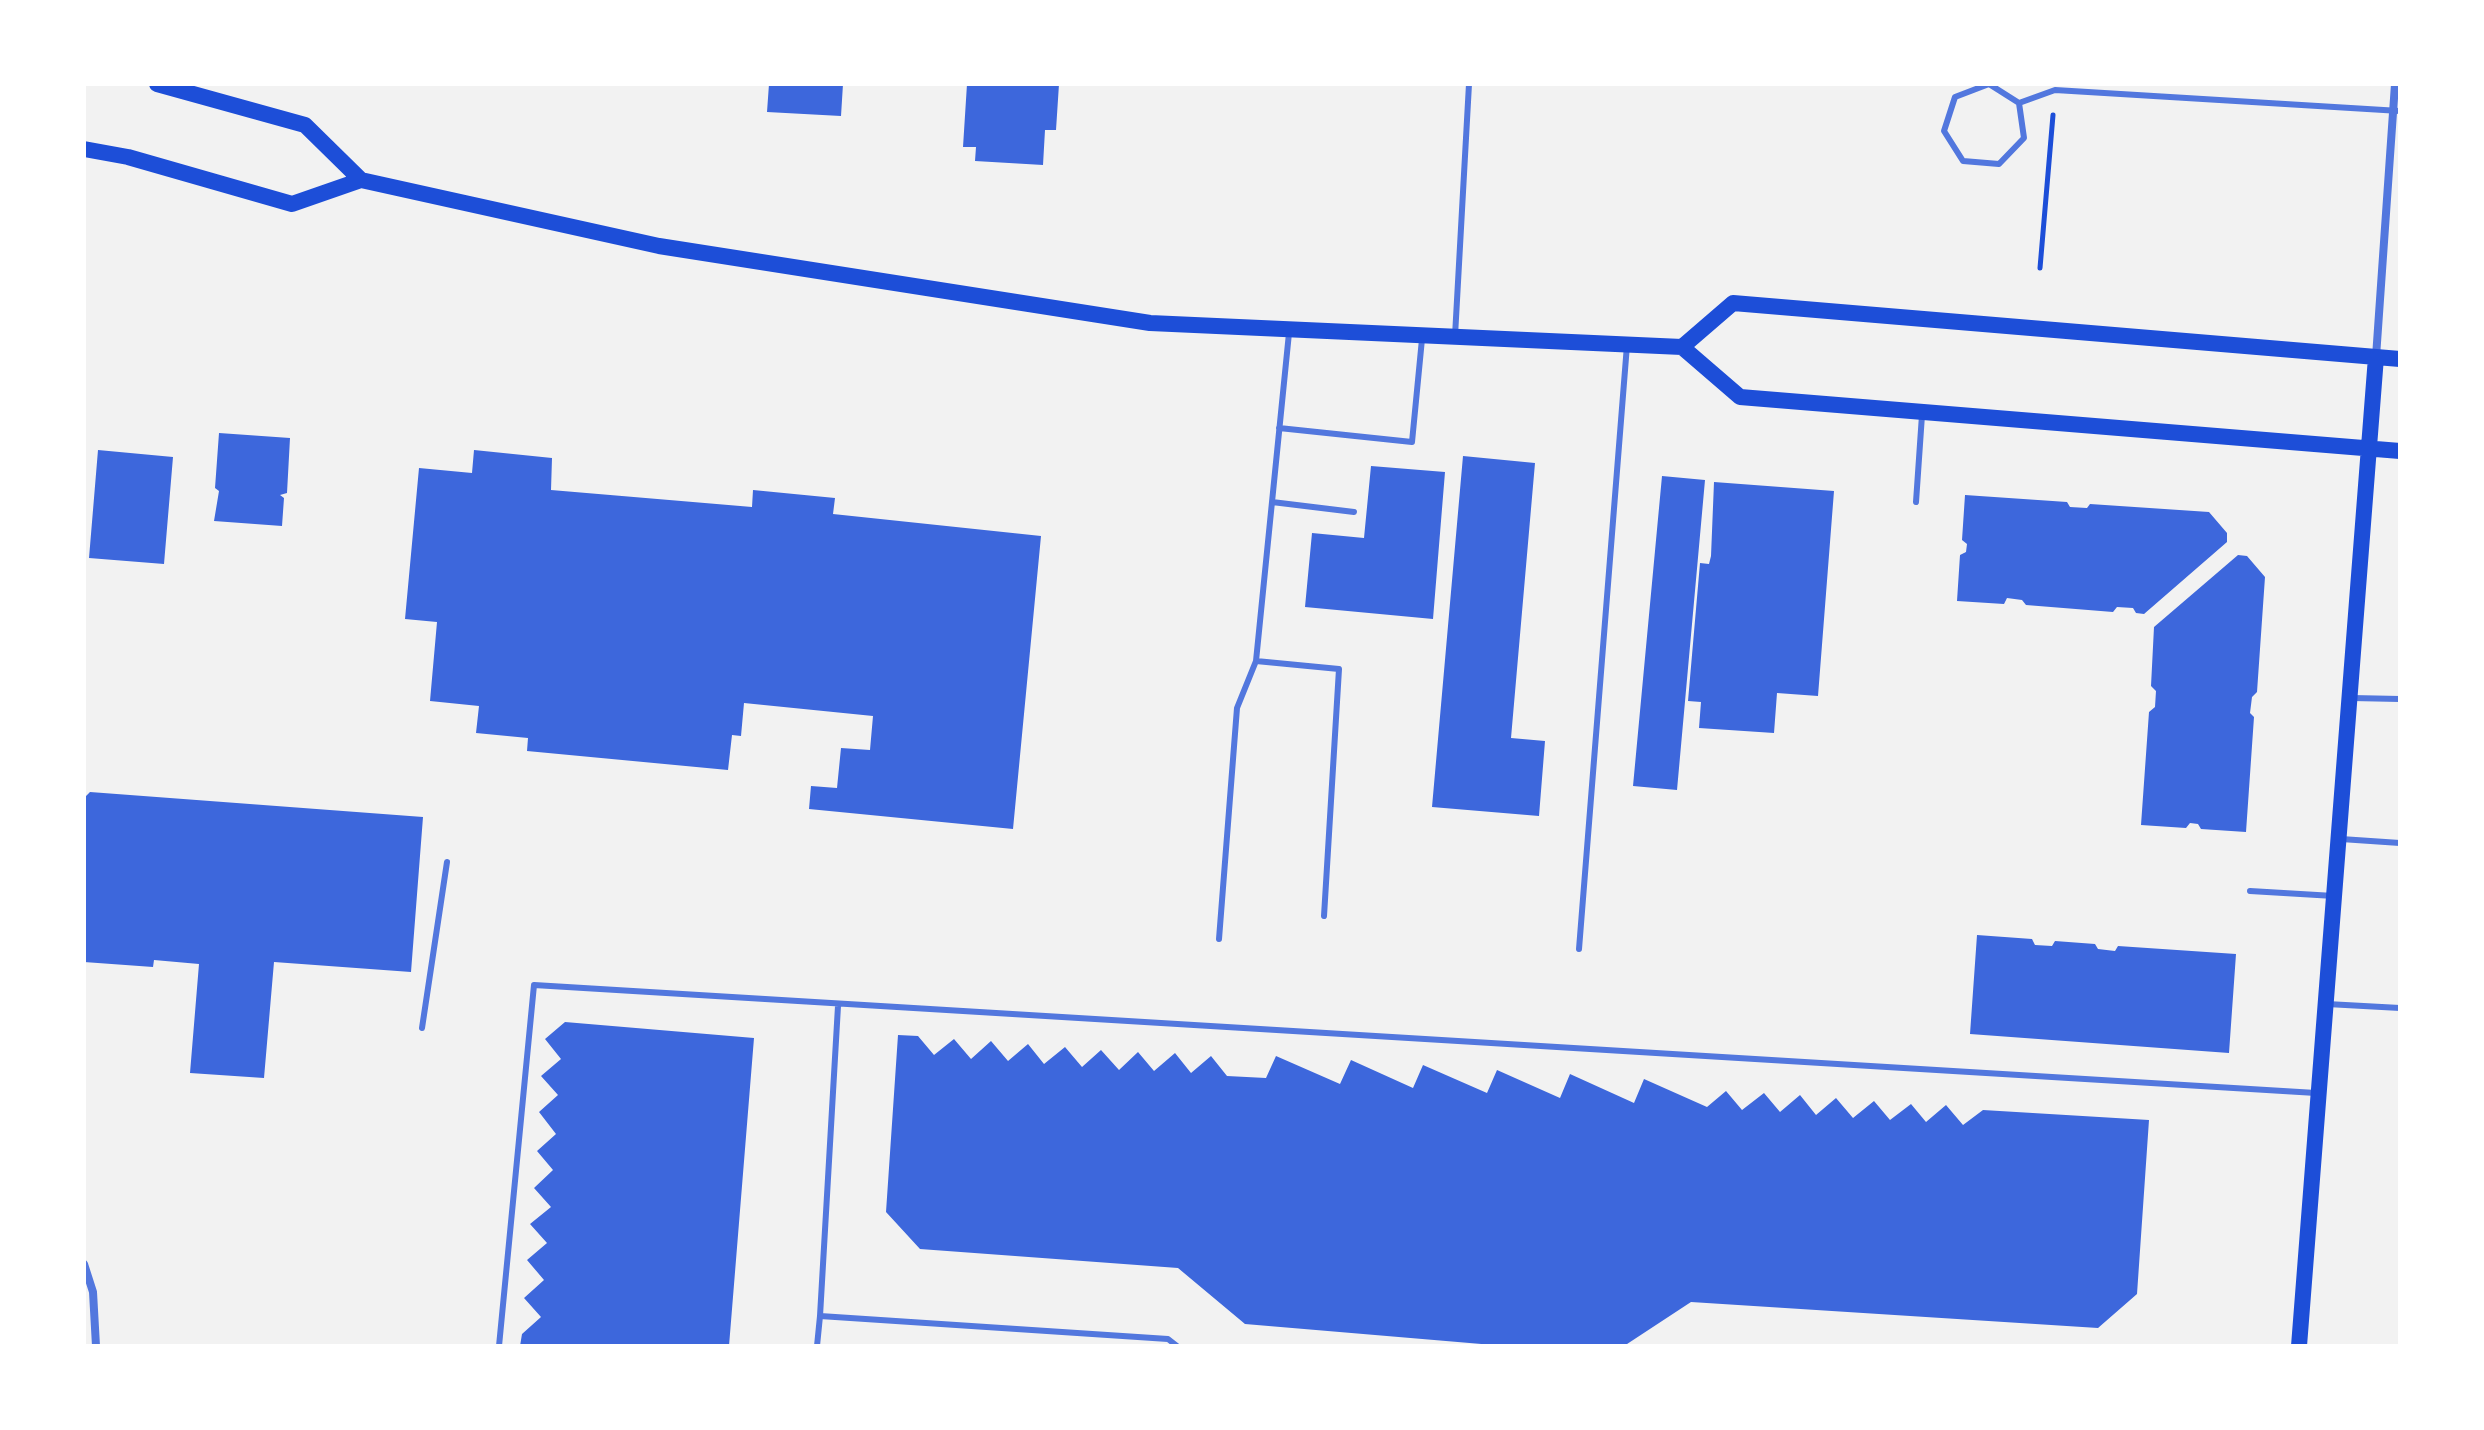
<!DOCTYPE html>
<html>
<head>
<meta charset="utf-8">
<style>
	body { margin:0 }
	#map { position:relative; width:2484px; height:1430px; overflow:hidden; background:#f2f2f2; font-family:"Sofia Sans Condensed",sans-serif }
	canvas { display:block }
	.frame { position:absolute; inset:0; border:86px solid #fff; pointer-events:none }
</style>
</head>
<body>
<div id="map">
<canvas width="2484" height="1430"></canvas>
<div class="frame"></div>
</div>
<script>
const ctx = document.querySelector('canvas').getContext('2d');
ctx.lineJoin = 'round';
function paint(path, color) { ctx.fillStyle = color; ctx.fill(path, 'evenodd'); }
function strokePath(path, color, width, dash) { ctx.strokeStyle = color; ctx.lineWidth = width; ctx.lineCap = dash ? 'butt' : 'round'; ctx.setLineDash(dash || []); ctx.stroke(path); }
paint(new Path2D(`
	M769 84H843L841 116 767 112Z
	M967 84H1059L1056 130H1045L1043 165 975 161 976 147H963Z
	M219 433 290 438 287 493 280 495 284 498 282 526 214 521 219 491 215 488Z
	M98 450 173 457 164 564 89 558Z
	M474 450 552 458 551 490 752 507 753 490 835 498 833 514 1041 536 1013 829 809 809 811 786 837 788 841 748 870 750 873 716 744 703 741 736 732 735 728 770 527 751 528 738 476 733 479 706 430 701 437 622 405 619 419 468 472 473Z
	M1463 456 1535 463 1511 738 1545 741 1539 816 1432 807Z
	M1371 466 1445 472 1433 619 1305 607 1312 533 1364 538Z
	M1662 476 1705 480 1677 790 1633 786Z
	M1714 482 1834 491 1818 696 1777 693 1774 733 1699 728 1701 702 1688 701 1700 563 1709 564 1711 556Z
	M1965 495 2067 502 2070 507 2087 508 2090 504 2209 512 2227 533V542L2144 614 2136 613 2133 608 2117 607 2113 612 2026 605 2022 600 2007 598 2004 604 1957 601 1960 555 1966 552 1967 544 1962 540Z
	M2238 555 2247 556 2265 577 2257 692 2252 697 2250 713 2254 717 2246 832 2201 829 2198 824 2190 823 2186 828 2141 825 2149 712 2155 707 2156 691 2151 686 2154 627Z
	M90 792 423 817 411 972 274 962 264 1078 190 1073 199 964 154 960 153 967 84 962V798Z
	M1977 935 2032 939 2035 945 2052 946 2055 941 2095 944 2098 949 2115 951 2118 946 2236 954 2229 1053 1970 1034Z
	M565 1022 754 1038 729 1346H520L522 1334 541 1317 524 1298 544 1280 527 1260 547 1243 530 1224 551 1207 534 1188 553 1170 537 1151 556 1134 539 1112 558 1095 541 1076 561 1059 545 1039Z
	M898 1035 918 1036 934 1055 954 1039 971 1059 991 1041 1008 1061 1028 1044 1044 1064 1065 1047 1082 1067 1101 1050 1119 1070 1138 1052 1154 1071 1175 1053 1191 1073 1211 1056 1227 1076 1266 1078 1276 1056 1340 1084 1351 1060 1413 1088 1423 1065 1487 1093 1497 1070 1560 1098 1570 1074 1634 1103 1644 1079 1707 1107 1726 1091 1742 1110 1764 1093 1780 1112 1800 1095 1816 1115 1836 1098 1853 1118 1874 1101 1890 1120 1911 1104 1926 1122 1946 1105 1963 1125 1983 1110 2149 1120 2137 1294 2098 1328 1691 1302 1624 1346H1505L1245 1324 1178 1268 920 1249 886 1212Z`), '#3d67dc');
strokePath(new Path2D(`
	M2040 268 2053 115`), '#1d4ed8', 5);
strokePath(new Path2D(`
	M1989 84 2019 103 2024 138 1999 164 1963 161 1944 131 1955 97Z
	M2019 103 2055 90 2400 111
	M1289 333 1256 661 1339 669 1324 916
	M1455 336 1469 84
	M1279 428 1412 442 1422 339
	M1272 502 1354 512
	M1916 502 1922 415
	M2352 698 2400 699
	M2341 839 2400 843
	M2250 891 2334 896
	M1219 939 1237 708 1256 661
	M1579 949 1627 345
	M2327 1004 2400 1008
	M422 1028 447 862
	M820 1316 838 1006
	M499 1346 534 985 2316 1093
	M817 1346 820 1316 1168 1339 1177 1346`), '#5277de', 6);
strokePath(new Path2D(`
	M2376 357 2395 84
	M84 1264 93 1292 96 1346`), '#5277de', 8);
strokePath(new Path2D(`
	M157 84 305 125 361 180
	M84 149 128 157 292 204 361 180 659 246 1150 323 1682 347 1740 397 2400 451
	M1682 347 1733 303 2400 359
	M2299 1346 2376 357`), '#1d4ed8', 16);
</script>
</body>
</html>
